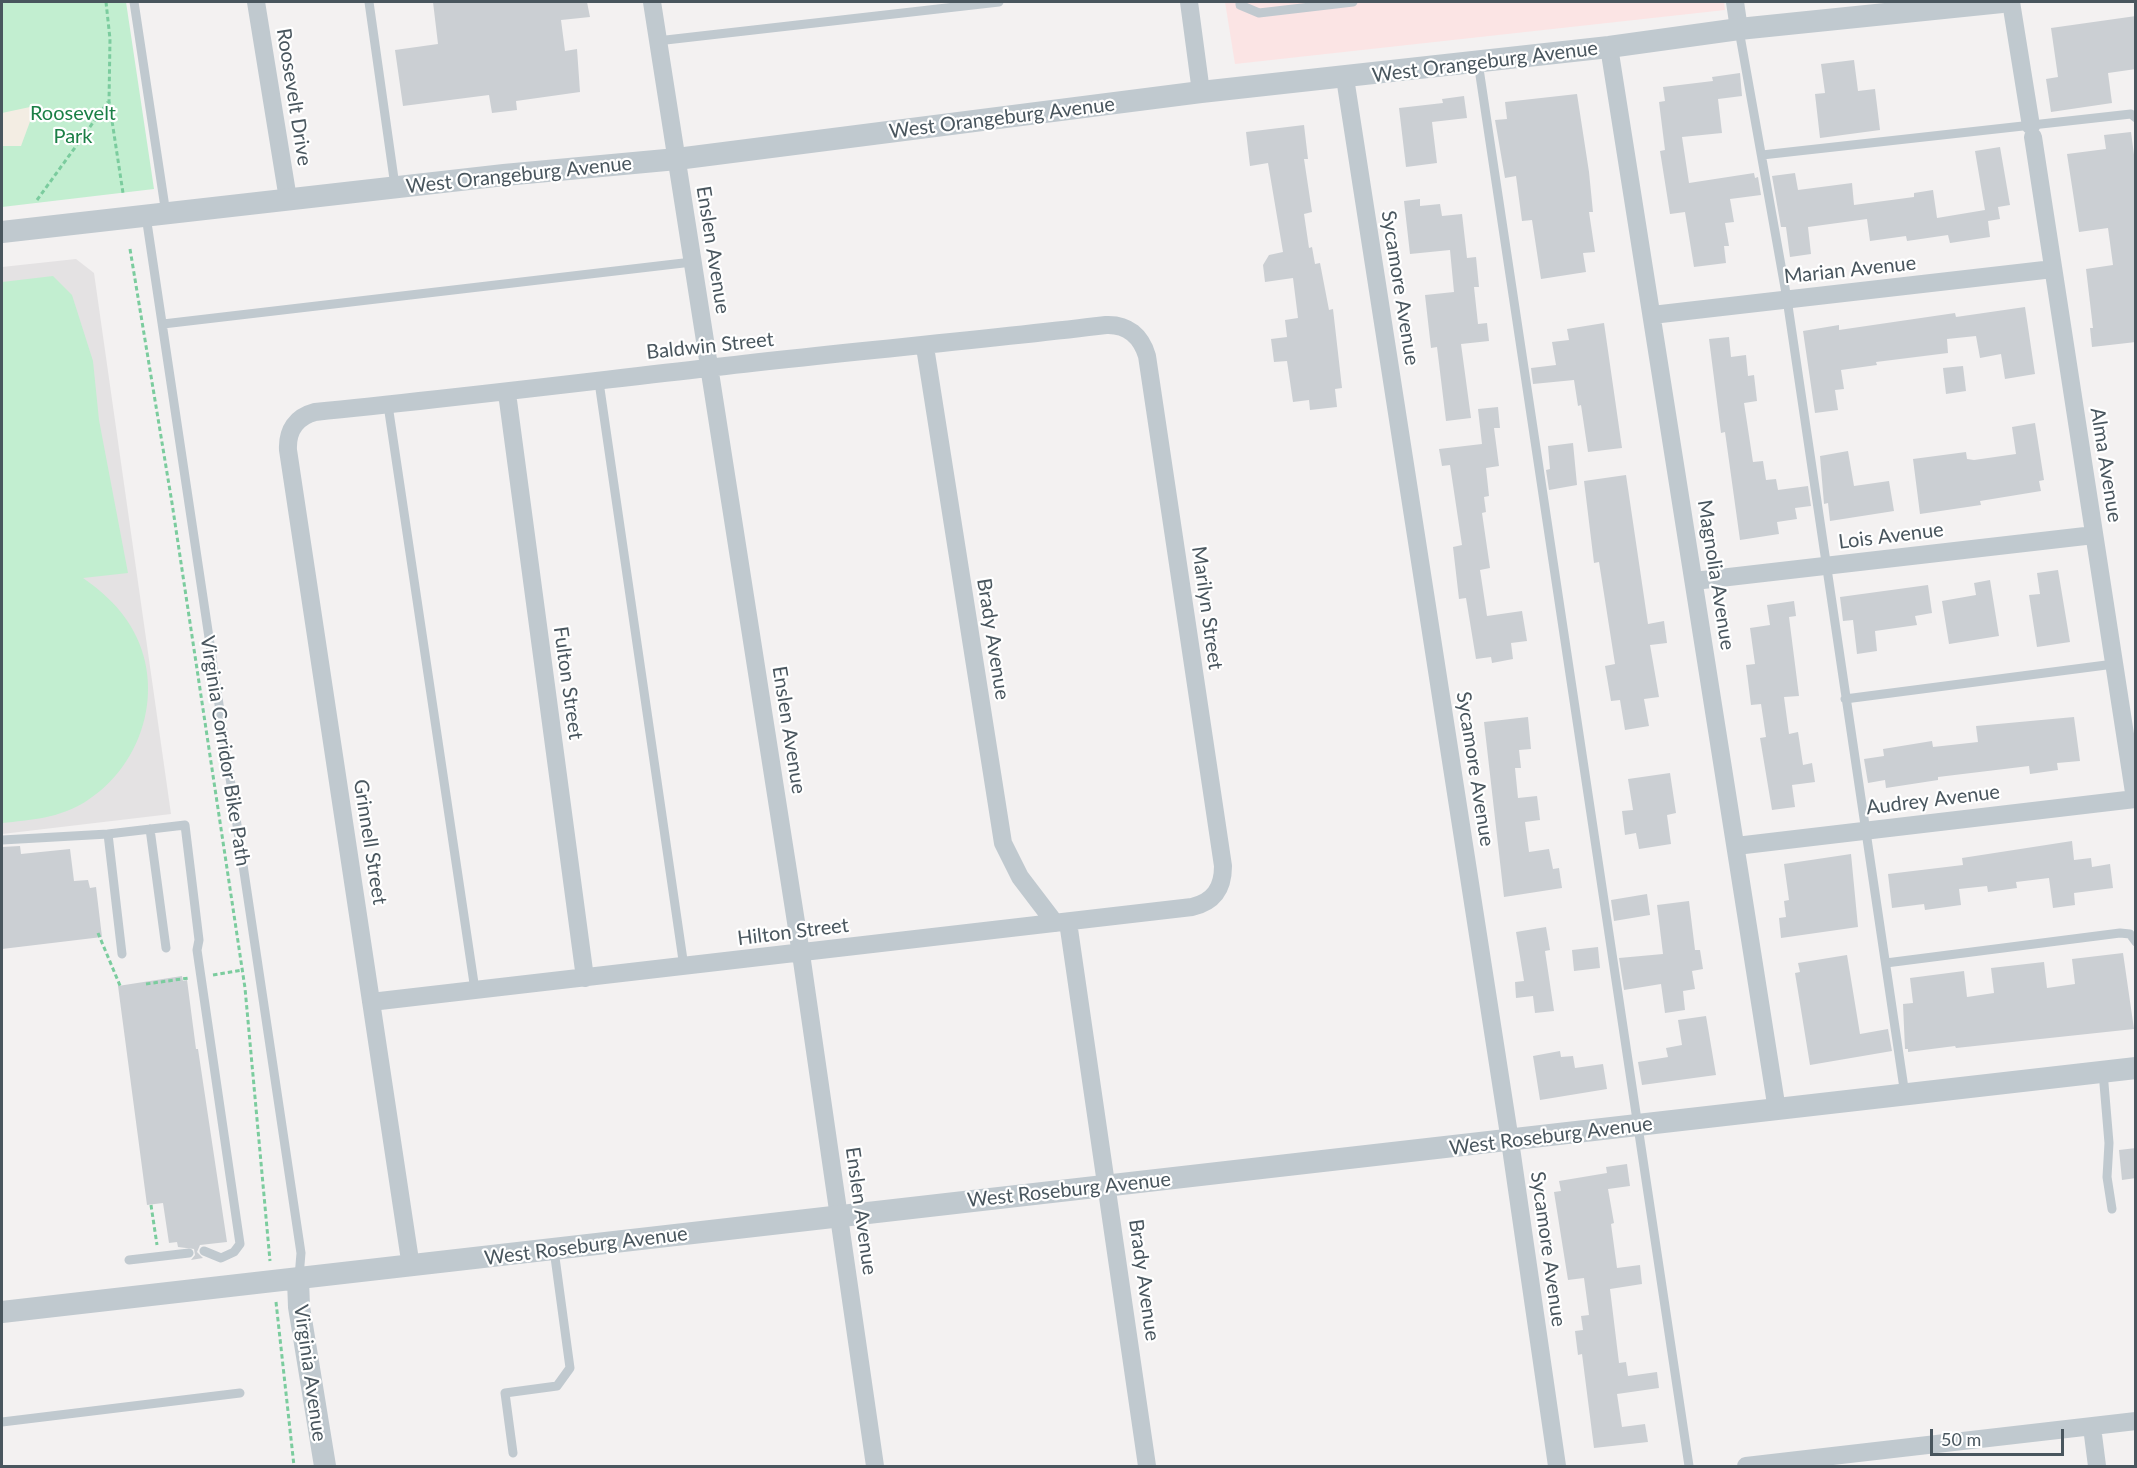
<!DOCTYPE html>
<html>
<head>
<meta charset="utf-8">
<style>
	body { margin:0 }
	#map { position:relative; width:2137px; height:1468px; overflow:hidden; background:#f3f1f1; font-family:Lato,sans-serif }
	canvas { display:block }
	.frame { position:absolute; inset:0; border:3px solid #49565e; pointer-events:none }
	.scale { position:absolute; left:1930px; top:1429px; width:134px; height:27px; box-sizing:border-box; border:3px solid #49565e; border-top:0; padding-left:8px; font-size:18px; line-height:21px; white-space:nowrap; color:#49565e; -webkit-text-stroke:4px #fff; paint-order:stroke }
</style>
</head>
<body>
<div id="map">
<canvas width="2137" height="1468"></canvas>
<div class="frame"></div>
<div class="scale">50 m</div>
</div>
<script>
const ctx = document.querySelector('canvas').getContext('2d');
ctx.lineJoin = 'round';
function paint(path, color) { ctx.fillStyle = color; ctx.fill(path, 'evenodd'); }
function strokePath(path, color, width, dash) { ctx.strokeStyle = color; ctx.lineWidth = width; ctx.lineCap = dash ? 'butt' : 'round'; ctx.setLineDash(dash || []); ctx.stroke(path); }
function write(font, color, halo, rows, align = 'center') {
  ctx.font = font + ' Lato,sans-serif'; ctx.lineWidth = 4.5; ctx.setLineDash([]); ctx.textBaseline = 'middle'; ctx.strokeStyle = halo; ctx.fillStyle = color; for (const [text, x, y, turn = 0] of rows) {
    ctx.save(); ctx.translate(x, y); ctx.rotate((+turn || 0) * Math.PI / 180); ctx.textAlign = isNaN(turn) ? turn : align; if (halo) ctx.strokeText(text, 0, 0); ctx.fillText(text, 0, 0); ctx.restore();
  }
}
paint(new Path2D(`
	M76 259 94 273 171 814 2 834V267Z`), '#e4e2e3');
paint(new Path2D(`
	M1225 2H1724L1725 10 1235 64Z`), '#fbe4e4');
paint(new Path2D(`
	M2 2H126L154 189 2 207Z
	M53 276 72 295 93 361 99 420 128 573 83 578C100 590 114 602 126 619 169 680 146 764 85 802 60 818 30 820 2 823V282Z`), '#c2eed0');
paint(new Path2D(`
	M30 107 35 108 21 146H2V113Z`), '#f3ede3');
paint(new Path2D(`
	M433 2H587L590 17 561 20 565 51 577 49 580 92 516 101 517 110 492 113 489 95 403 106 395 50 438 44Z
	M2136 16V69L2108 73 2112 103 2051 112 2046 79 2058 77 2051 28Z
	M1854 60 1858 91 1875 89 1880 130 1820 138 1815 94 1825 93 1821 64Z
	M1740 73 1742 96 1718 99 1722 133 1682 137 1689 183 1754 173 1755 178 1758 177 1761 195 1730 199 1734 222 1725 223 1729 246H1724L1726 263 1694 267 1685 212 1670 214 1660 151 1665 150 1659 102 1665 101 1663 87 1713 81 1712 77Z
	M1577 94 1589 172 1593 212H1589L1595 252 1583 253 1586 272 1541 279 1532 220 1522 221 1516 176 1505 178 1495 120 1507 119 1505 102Z
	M1464 96 1467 118 1432 122 1437 163 1406 167 1399 108 1443 103 1442 99Z
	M1304 125 1308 159H1304L1312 212 1304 214 1309 248 1312 247 1315 264 1320 263 1329 310 1333 309 1342 388 1335 389 1337 407 1310 410 1309 400 1293 402 1287 361 1274 362 1271 339 1287 337 1285 320 1298 318 1293 278 1265 282 1263 265 1269 255 1283 252 1268 163 1250 166 1246 132Z
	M2131 132 2136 170V342L2092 347 2090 328H2093L2086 269 2113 265 2108 228 2079 232 2067 154 2106 149 2104 135Z
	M2000 147 2010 205 1998 207 2000 219 1988 221 1990 237 1950 243 1948 235 1907 241 1906 236 1870 241 1867 219 1808 227 1811 254 1790 257 1786 227H1781L1772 176 1795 173 1798 190 1852 183 1854 205 1914 197V193L1933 190 1937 218 1985 210 1975 151Z
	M1420 199V206L1440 204 1442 216 1462 214 1467 258 1476 257 1479 287H1474L1478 324 1487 323 1489 341 1461 344 1471 418 1446 421 1437 347 1431 348 1425 295 1454 292 1450 250 1410 254 1404 201Z
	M2025 307 2035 374 2005 379 2001 354 1980 358 1976 336 1947 339 1948 353 1876 362 1877 365 1841 370 1844 389 1835 390 1838 410 1815 413 1803 331 1839 325V330L1955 313 1956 317Z
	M1604 323 1622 448 1588 452 1581 405 1578 406 1574 380 1533 384 1531 368 1556 365 1552 342 1569 340 1567 329Z
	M1729 337 1731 357 1746 355 1748 376 1754 375 1757 401 1744 403 1753 462 1763 461 1766 480 1776 479 1778 490 1808 486 1811 506 1795 508 1797 519 1777 522 1779 534 1740 540 1725 432 1721 433 1709 339Z
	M1963 366 1966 391 1946 394 1943 368Z
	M1498 407 1500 428H1494L1499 466 1486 468 1489 496 1484 497 1486 512 1482 513 1490 568 1480 570 1487 616 1522 611 1527 641 1511 643 1513 659 1492 663 1491 657 1476 659 1466 598 1459 599 1453 547 1462 545 1450 465 1442 466 1439 449 1482 444 1478 409Z
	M2035 423 2044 480 2039 481 2041 491 1980 501 1981 505 1920 514 1913 459 1966 452 1967 459 1974 460 2016 454 2012 427Z
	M1573 443 1577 485 1549 490 1546 470 1550 469 1548 446Z
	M1848 451 1854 486 1889 481 1894 511 1830 521 1828 503 1824 504 1820 456Z
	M1626 475 1648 624 1664 621 1667 643 1650 645 1659 697 1644 699 1649 726 1625 730 1620 700 1611 701 1605 666 1615 664 1599 562 1594 563 1584 481Z
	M2058 570 2070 642 2037 647 2029 595 2040 594 2037 573Z
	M1990 580 1999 636 1949 644 1942 601 1976 595 1974 583Z
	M1928 585 1932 613 1915 616 1917 625 1875 631 1877 651 1857 654 1853 620 1843 621 1840 597Z
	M1794 601 1796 616 1789 617 1799 696 1784 697 1789 734 1798 732 1803 765 1812 763 1815 782 1792 785 1795 807 1772 810 1760 738 1766 737 1761 704 1751 705 1746 665 1755 664 1750 628 1770 625 1767 605Z
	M1528 717 1531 749 1519 750 1521 768H1515L1518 798 1537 796 1540 820 1525 822 1529 852 1549 849 1553 869 1559 868 1562 888 1504 897 1484 722Z
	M2074 717 2080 761 2057 763 2058 770 2030 774 2029 766 1938 777V780L1886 788 1885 780 1868 783 1864 759 1884 756 1883 749 1932 741 1933 747 1978 742 1976 726Z
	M1670 773 1676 813 1667 815 1671 844 1639 849 1636 833 1625 835 1622 811 1633 810 1628 779Z
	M2072 841 2074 860 2091 858 2092 867 2110 864 2113 888 2074 893 2075 905 2053 908 2049 878 2016 882 2017 888 1988 892 1987 886 1959 889 1961 905 1925 910 1924 904 1892 908 1888 874 1963 865 1962 858Z
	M20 846 21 854 70 849 74 881 88 880 90 888 96 887 102 937 2 949V847Z
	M1851 854 1858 927 1781 938 1779 918 1786 917 1784 901 1789 900 1784 864Z
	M1647 894 1650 915 1614 921 1611 900Z
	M1689 901 1695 950H1700L1703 969 1692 971 1695 989 1683 991 1685 1010 1665 1013 1661 984 1624 990 1619 958 1663 954 1657 905Z
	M1546 927 1550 950 1545 951 1554 1011 1535 1013 1533 996 1516 998 1515 982 1524 981 1516 932Z
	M1598 947 1600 968 1574 971 1572 950Z
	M2123 953 2134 1029 1956 1048 1955 1046 1908 1052V1049H1905L1903 1004 1913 1003 1910 978 1964 971 1967 997 1994 993 1991 968 2044 962 2047 988 2075 984 2072 959Z
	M1847 955 1860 1034 1888 1029 1892 1051 1810 1065 1795 973 1800 972 1798 963Z
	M182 976 183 981 187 980 196 1049H198L227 1242 200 1245 197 1252 203 1258 191 1260 195 1255 194 1249 178 1247 177 1242 169 1243 163 1203 147 1205 118 986Z
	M1706 1016 1716 1075 1642 1085 1638 1062 1668 1057 1666 1048 1682 1045 1678 1020Z
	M1560 1051 1561 1057 1573 1056 1575 1068 1603 1064 1607 1089 1540 1100 1533 1056Z
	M2136 1148V1178L2122 1180 2119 1150Z
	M1627 1164 1630 1186 1608 1189 1614 1223 1611 1224 1617 1268 1640 1265 1642 1284 1610 1289 1619 1363 1626 1362 1628 1376 1657 1372 1659 1388 1617 1394 1622 1427 1645 1424 1648 1442 1594 1448 1582 1354 1578 1355 1575 1331 1583 1330 1581 1316 1589 1315 1584 1278 1568 1280 1554 1192 1561 1191 1559 1181 1607 1173 1606 1167Z`), '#cbcfd3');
strokePath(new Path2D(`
	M106 2 110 39 109 101 123 193
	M37 200 108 102
	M130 249 172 503 245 988 270 1261
	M98 933 121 988
	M213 975 242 970
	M146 984 189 978
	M151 1205 157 1245
	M276 1302 294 1466`), '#7bcc9e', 3, [4.5, 3]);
strokePath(new Path2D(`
	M134 2 166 214
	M369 2 395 186
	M1240 2V5L1259 13 1353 2
	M1739 30 1787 299 1905 1095
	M657 41 999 2
	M1478 62 1689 1466
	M1762 155 2131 114 2136 118
	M146 216 301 1253 299 1277
	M163 324 692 262
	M599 382 684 967
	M388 405 475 990
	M1845 699 2114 664
	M150 829 166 948
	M108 834 122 954
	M2 840 108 834 185 825 199 940 197 950 240 1244 234 1252 221 1258 204 1251
	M1886 963 2120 933 2130 934 2136 942
	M2103 1072 2109 1143 2107 1177 2112 1209
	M129 1260 189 1253
	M2 1422 240 1393
	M513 1453 505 1393 557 1386 570 1368 554 1250`), '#c0c9cf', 9);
strokePath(new Path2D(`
	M256 2 288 199
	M652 2 801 954 875 1466
	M1189 2 1201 92
	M1735 2 1739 29
	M2011 2 2031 126
	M1609 47 1777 1110
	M1345 78 1510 1141 1557 1466
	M1652 315 2053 269
	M925 347 1003 843 1020 877 1055 923
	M507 393 585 978
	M1694 581 2094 535
	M1736 846 2135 799 2033 137
	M1068 922 1147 1466
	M371 1002 1192 907C1214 902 1223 888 1223 866L1147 356C1141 336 1128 324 1106 325 974 341 841 352 708 368 577 383 447 399 315 412 296 417 287 430 288 450L411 1267
	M2092 1427 2097 1466
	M1746 1466 2136 1421`), '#c0c9cf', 18);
strokePath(new Path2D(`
	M2 232 504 175 677 159 1201 92 1609 47 1739 29 2002 2
	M298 1279 299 1307 325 1466
	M2 1312 2136 1068`), '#c0c9cf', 22);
write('20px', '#49565e', '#fff', [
	["West Orangeburg Avenue",1485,62,-7],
	["Roosevelt Drive",294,97,81],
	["West Orangeburg Avenue",1002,118,-7],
	["West Orangeburg Avenue",519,175,-6],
	["Enslen Avenue",713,250,81],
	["Marian Avenue",1850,270,-6],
	["Sycamore Avenue",1400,288,81],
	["Baldwin Street",710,346,-6],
	["Alma Avenue",2106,465,81],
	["Lois Avenue",1891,536,-7],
	["Magnolia Avenue",1716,575,81],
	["Marilyn Street",1207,608,82],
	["Brady Avenue",993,639,81],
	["Fulton Street",568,683,82],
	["Enslen Avenue",789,730,81],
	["Virginia Corridor Bike Path",225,751,81],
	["Sycamore Avenue",1475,769,81],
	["Audrey Avenue",1933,800,-7],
	["Grinnell Street",370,842,81],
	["Hilton Street",793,932,-7],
	["West Roseburg Avenue",1551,1136,-7],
	["West Roseburg Avenue",1069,1190,-6],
	["Enslen Avenue",861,1211,82],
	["West Roseburg Avenue",586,1246,-7],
	["Sycamore Avenue",1548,1249,82],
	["Brady Avenue",1144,1280,82],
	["Virginia Avenue",310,1373,82]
]);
write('20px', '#1b7f46', '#fff', [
	["Roosevelt",73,114],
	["Park",73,137]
]);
</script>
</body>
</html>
